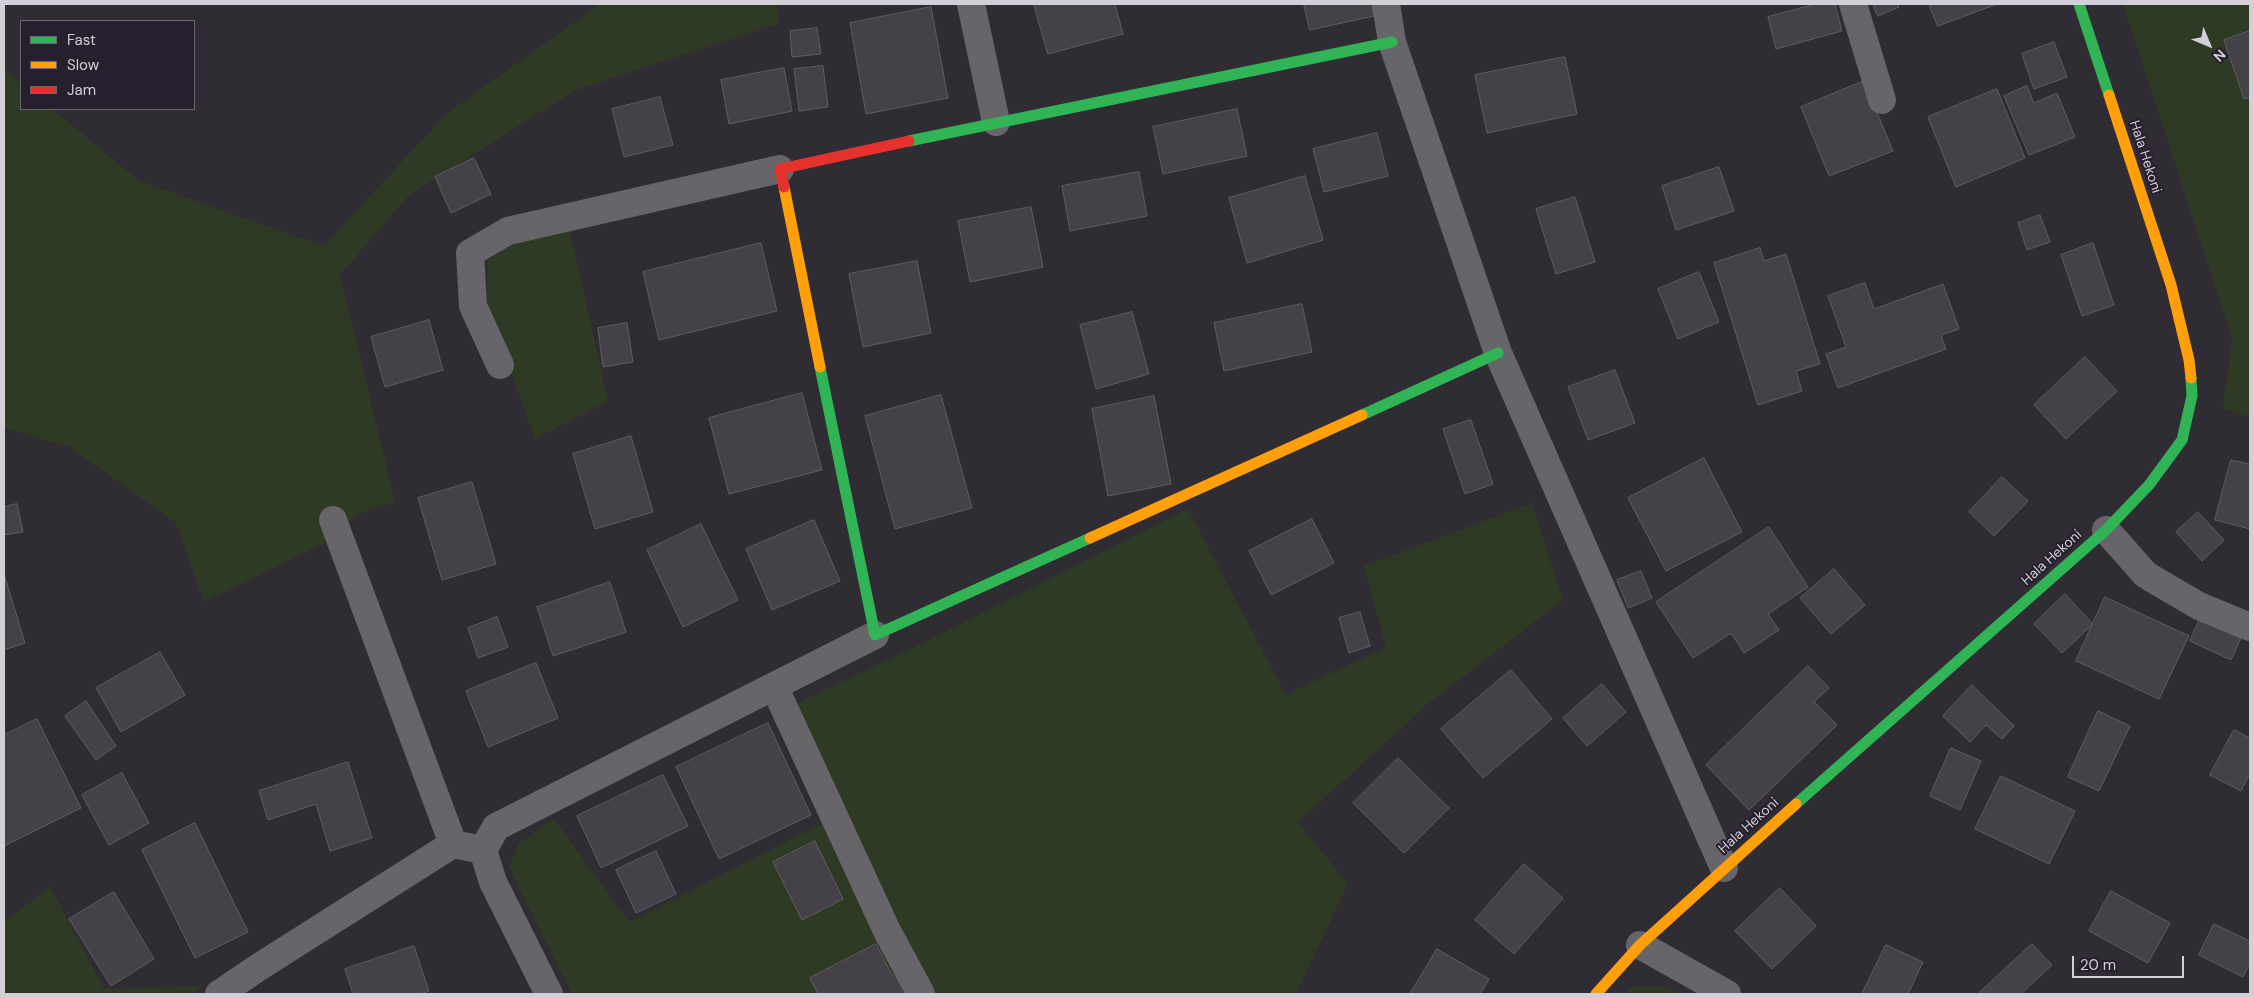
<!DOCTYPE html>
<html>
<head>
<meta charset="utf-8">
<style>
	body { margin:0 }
	#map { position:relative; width:2254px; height:998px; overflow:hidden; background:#302c34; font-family:"DM Sans",sans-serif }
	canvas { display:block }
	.frame { position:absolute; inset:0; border:5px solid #d3cfd9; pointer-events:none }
	.legend { position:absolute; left:20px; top:20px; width:175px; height:90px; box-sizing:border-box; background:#261f2d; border:1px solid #6b6572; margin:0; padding:6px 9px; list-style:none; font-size:15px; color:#d3cfd9 }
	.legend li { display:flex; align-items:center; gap:10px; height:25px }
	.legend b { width:25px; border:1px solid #6b6572 }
	.north { position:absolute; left:2184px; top:20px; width:50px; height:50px; -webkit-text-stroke:4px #261f2d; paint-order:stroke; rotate:135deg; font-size:14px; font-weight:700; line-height:20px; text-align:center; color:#d3cfd9 }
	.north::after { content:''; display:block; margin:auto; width:18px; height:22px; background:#d3cfd9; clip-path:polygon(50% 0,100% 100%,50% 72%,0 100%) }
	.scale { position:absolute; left:2072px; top:956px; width:112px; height:22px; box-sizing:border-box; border:2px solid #d3cfd9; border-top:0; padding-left:6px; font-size:15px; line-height:18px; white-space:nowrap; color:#d3cfd9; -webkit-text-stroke:4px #261f2d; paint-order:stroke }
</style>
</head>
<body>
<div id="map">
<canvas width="2254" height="998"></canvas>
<div class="frame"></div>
<ul class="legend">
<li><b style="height:6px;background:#30b455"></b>Fast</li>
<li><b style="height:6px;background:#ff9f0a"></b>Slow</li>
<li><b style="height:6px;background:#e5322d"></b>Jam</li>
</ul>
<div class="north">N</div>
<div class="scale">20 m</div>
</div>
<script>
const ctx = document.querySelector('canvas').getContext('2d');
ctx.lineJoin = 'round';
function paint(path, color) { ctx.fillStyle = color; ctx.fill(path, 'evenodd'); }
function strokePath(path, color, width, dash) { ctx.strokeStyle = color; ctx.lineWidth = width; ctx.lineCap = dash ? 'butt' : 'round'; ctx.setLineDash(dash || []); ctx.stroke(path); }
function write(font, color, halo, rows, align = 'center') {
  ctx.font = font + ' "DM Sans",sans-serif'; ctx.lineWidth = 4; ctx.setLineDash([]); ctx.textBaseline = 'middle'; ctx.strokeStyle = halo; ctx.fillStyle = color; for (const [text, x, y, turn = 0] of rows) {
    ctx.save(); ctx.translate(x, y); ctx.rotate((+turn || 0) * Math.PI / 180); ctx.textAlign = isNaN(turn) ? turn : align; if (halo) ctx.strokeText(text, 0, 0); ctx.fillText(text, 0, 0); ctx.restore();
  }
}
paint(new Path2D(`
	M600 4H776L780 23 574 91 409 195 340 275 395 501 355 516 322 544 204 602 176 523 70 447 4 428V68L21 83V109H52L139 181 324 246 446 114Z
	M2123 4H2250V417L2223 408 2232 338Z
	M570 231 608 401 535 439 487 305 488 260 515 243Z
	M1532 503 1563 600 1429 703 1298 822 1348 884 1296 994H572L509 867 519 843 554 819 629 922 823 823 774 714 917 646 1188 509 1286 695 1386 647 1364 566Z
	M50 886 104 989 204 986 192 994H4V923Z
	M1633 986 1667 987 1680 994H1625Z`), '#2e3a24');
const building = new Path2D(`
	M1034 4H1115L1123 34 1048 54Z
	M1304 4H1372L1374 16 1310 30Z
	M1816 4H1835L1842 31 1776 49 1768 17Z
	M1873 4H1898L1899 7 1878 16Z
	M1929 4H1997L1938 26Z
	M931 7 948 98 866 114 850 23Z
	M817 28 821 54 792 57 790 31Z
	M2250 31V97L2244 99 2224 40Z
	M2054 42 2067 77 2034 89 2022 54Z
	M1565 57 1577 114 1487 133 1475 75Z
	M823 66 828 107 799 111 794 69Z
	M784 68 792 111 729 124 721 80Z
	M1864 81 1893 151 1829 176 1801 107Z
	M2027 86 2034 103 2057 93 2075 137 2029 155 2004 96Z
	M1997 89 2025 158 1956 187 1928 117Z
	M660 97 673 145 624 157 612 109Z
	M1237 109 1247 156 1163 174 1153 127Z
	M1377 133 1388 176 1324 192 1313 149Z
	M474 158 491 194 451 213 435 177Z
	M1719 167 1734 211 1676 230 1662 186Z
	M1139 172 1147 216 1070 231 1062 186Z
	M1305 176 1323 240 1247 263 1229 198Z
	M1575 197 1595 262 1556 274 1536 209Z
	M1031 207 1043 267 970 282 958 221Z
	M2040 215 2050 242 2027 250 2018 223Z
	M761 243 777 311 659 340 643 272Z
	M2093 243 2114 305 2082 316 2061 255Z
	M1760 248 1764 261 1786 254 1820 364 1796 371 1802 391 1758 405 1714 263Z
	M917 261 931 333 863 347 849 274Z
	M1699 272 1719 322 1678 339 1658 289Z
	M1865 283 1874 309 1943 284 1959 329 1941 335 1946 349 1838 388 1826 354 1846 347 1828 296Z
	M1302 304 1312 352 1224 371 1214 323Z
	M1132 312 1149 374 1096 389 1080 325Z
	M429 320 443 370 385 387 371 337Z
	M627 323 633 362 603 367 598 328Z
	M2085 357 2117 391 2066 439 2034 405Z
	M1615 370 1635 423 1588 440 1568 387Z
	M802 393 822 470 729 494 709 418Z
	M941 395 972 508 895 529 865 416Z
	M1154 396 1171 484 1108 496 1092 409Z
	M1471 420 1493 484 1465 494 1443 429Z
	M631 436 653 512 595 529 573 454Z
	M1704 458 1742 532 1666 571 1628 498Z
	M2231 460 2250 464V529L2215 520Z
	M2002 477 2028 501 1994 536 1969 512Z
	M472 482 496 564 442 580 418 498Z
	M17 504 23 532 4 535V507Z
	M2198 512 2224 540 2202 561 2176 532Z
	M1312 519 1334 563 1271 595 1249 551Z
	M814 520 840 581 772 610 746 549Z
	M701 524 738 600 683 627 647 550Z
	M1769 527 1808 587 1768 614 1779 630 1744 653 1731 633 1693 658 1656 602Z
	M1834 569 1865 605 1831 634 1800 598Z
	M1641 571 1652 598 1628 608 1617 580Z
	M4 574 25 643 4 650Z
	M610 582 626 632 553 656 537 607Z
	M2065 594 2093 624 2062 653 2034 624Z
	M2105 597 2189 636 2159 699 2076 661Z
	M1360 612 1370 646 1349 653 1339 618Z
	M497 617 508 647 478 658 468 628Z
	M2200 619 2241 638 2231 660 2190 641Z
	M160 652 185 695 121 732 96 688Z
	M536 663 558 718 488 747 466 691Z
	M1808 666 1829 688 1814 702 1837 725 1749 810 1706 765Z
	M1511 670 1552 719 1483 778 1441 729Z
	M1602 684 1626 712 1587 746 1563 718Z
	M1972 685 2014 726 2002 739 1986 725 1970 742 1943 716Z
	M86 701 116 746 96 760 65 716Z
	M2098 711 2130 726 2099 791 2068 777Z
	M37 719 81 808 4 846V735Z
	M768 723 811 815 719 859 676 767Z
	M2234 730 2250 738V773L2241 791 2210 775Z
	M1951 748 1981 761 1960 810 1930 796Z
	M1398 758 1449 808 1404 853 1353 803Z
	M348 762 372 838 330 851 316 804 268 820 259 791Z
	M122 773 149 823 109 845 82 795Z
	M663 775 688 826 601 868 577 816Z
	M2001 776 2075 811 2049 864 1975 829Z
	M195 823 248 932 195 958 142 850Z
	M815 841 843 899 802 920 773 862Z
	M656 851 676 894 636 913 616 870Z
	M1524 864 1563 898 1514 954 1475 920Z
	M1780 888 1816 926 1772 969 1735 931Z
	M2111 891 2170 923 2148 963 2089 931Z
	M114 892 154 959 111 986 69 919Z
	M2214 924 2250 941V963L2243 977 2199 955Z
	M876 944 892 975 906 967 921 994H818L810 978Z
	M2032 944 2052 965 2021 994H1978Z
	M1886 945 1923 962 1908 994H1862Z
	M414 946 429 991 420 994H353L345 969Z
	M1437 949 1489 979 1480 994H1410Z`);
paint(building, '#454149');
strokePath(building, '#5f5c63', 1);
strokePath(new Path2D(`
	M971 4 996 122
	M1386 4 1392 42 1498 353 1724 868
	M1853 4 1882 100
	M500 365 473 306 470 253 508 231 780 169
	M333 520 453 844 483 850
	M2106 530 2146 575 2199 606 2250 627
	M774 686 887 931 921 994
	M1640 945 1727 994
	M219 994 259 967 453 844
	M549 994 493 882 483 850 496 827 875 635`), '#676569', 28);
strokePath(new Path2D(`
	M2079 4 2109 95
	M909 141 1392 42
	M820 367 875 635 1090 538
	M1362 415 1498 353
	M1796 804 2106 530 2149 485 2182 440 2192 396 2191 378`), '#30b455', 11);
strokePath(new Path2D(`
	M2109 95 2171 285 2189 360 2191 378
	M784 187 820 367
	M1090 538 1362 415
	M1596 994 1640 945 1796 804`), '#ff9f0a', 11);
strokePath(new Path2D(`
	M784 187 780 169 909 141`), '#e5322d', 11);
write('14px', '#d3cfd9', '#261f2d', [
	["Hala Hekoni",2145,157,72],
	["Hala Hekoni",2052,558,-42],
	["Hala Hekoni",1749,826,-42]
]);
</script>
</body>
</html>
